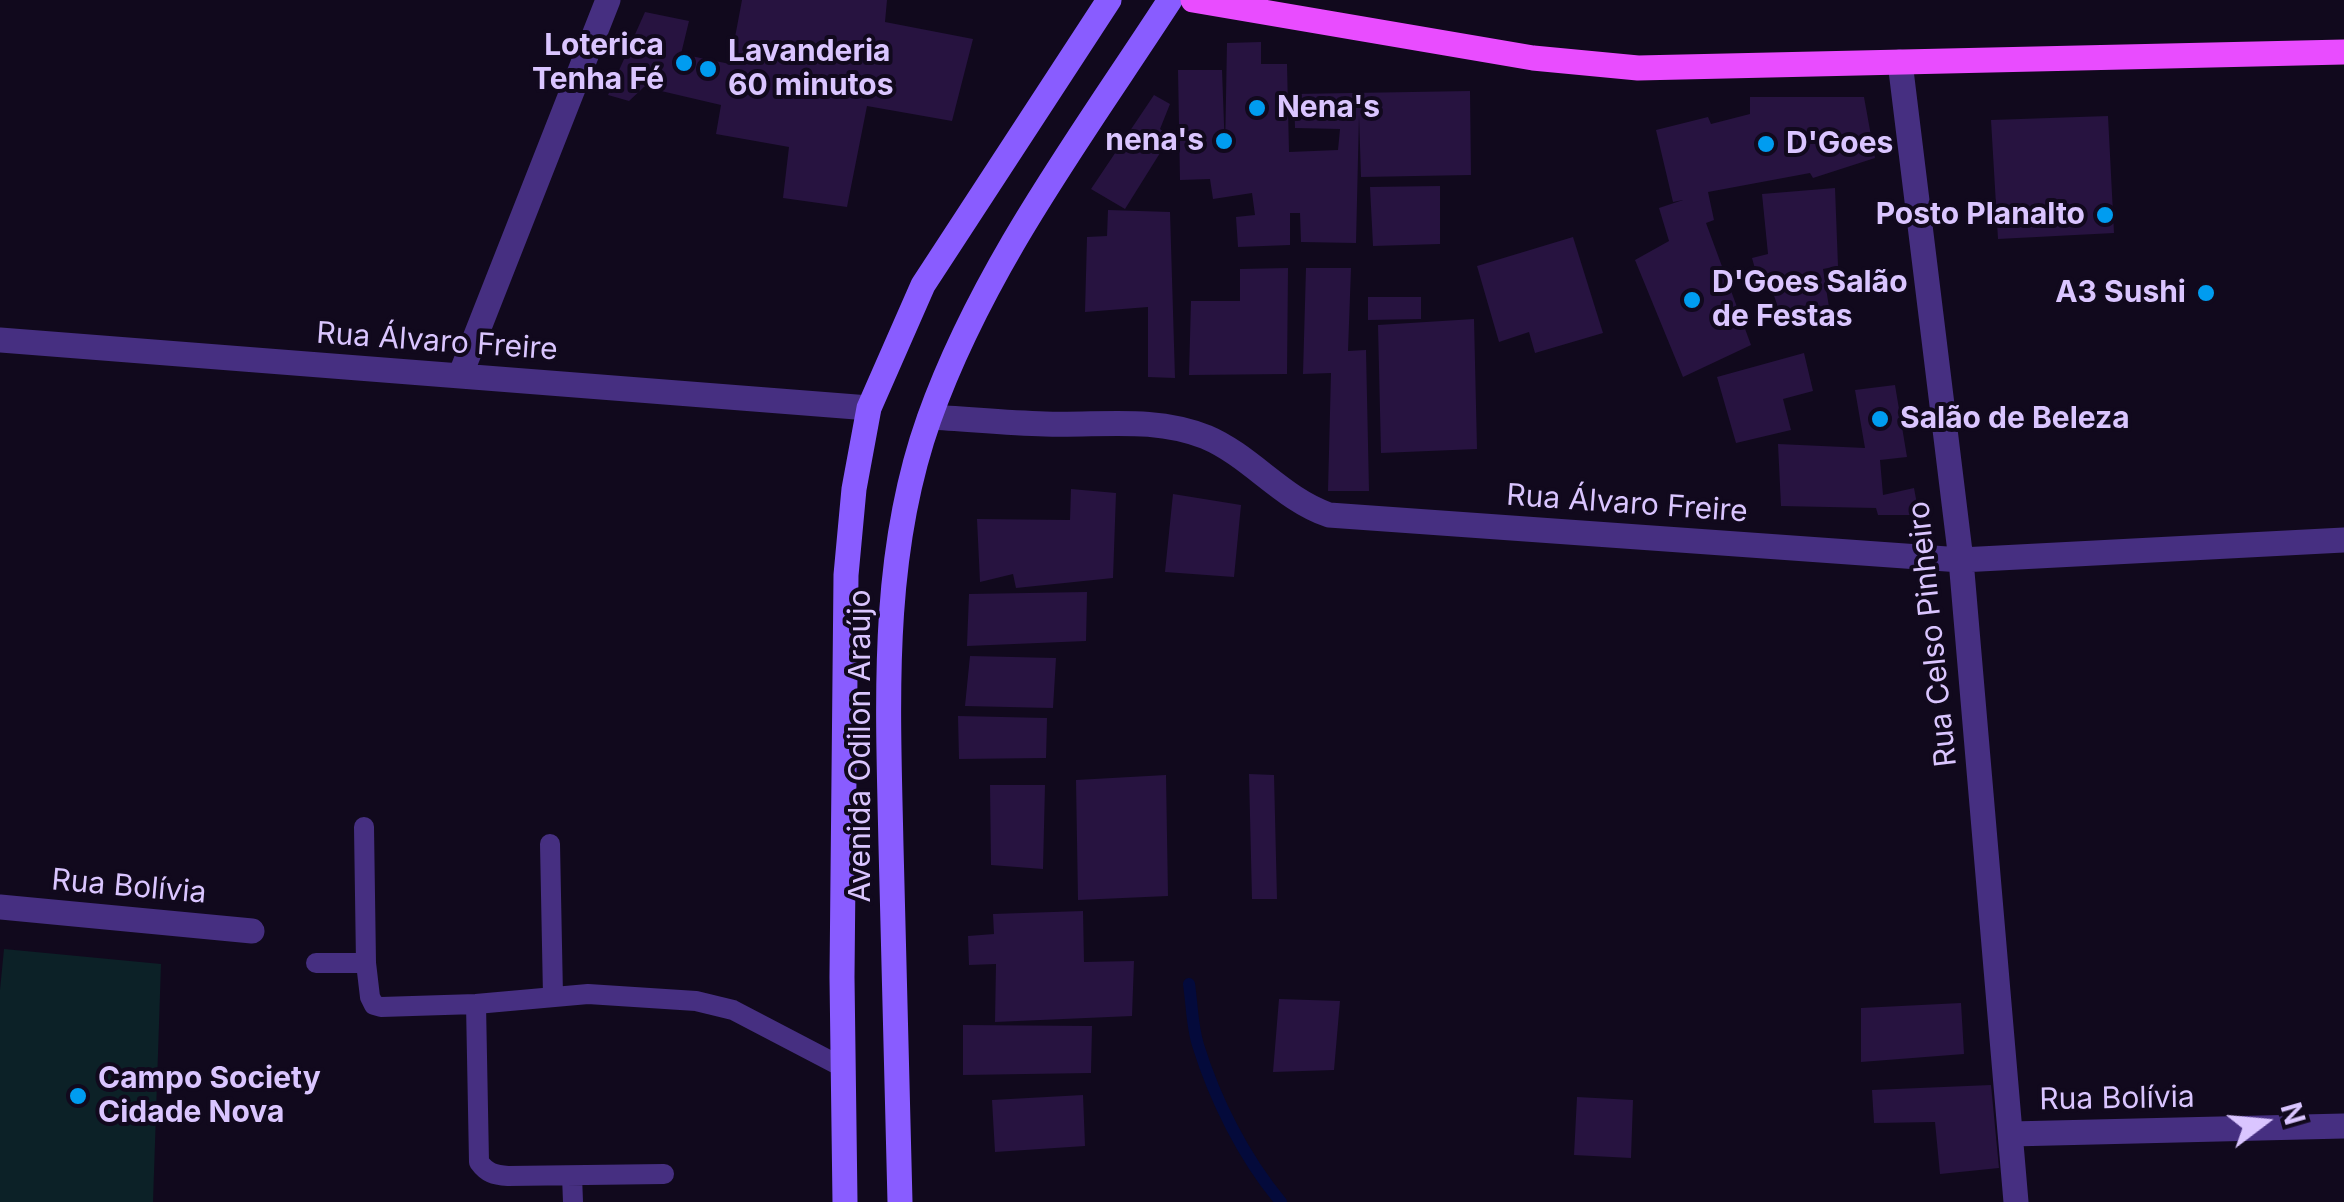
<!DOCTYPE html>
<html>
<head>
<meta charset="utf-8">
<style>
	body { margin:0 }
	#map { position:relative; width:2344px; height:1202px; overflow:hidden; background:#11091d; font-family:Inter,sans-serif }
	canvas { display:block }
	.north { position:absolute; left:2214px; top:1072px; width:100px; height:100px; -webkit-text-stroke:8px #11091d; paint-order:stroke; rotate:74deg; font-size:28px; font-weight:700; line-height:40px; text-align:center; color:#dac5ff }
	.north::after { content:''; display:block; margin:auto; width:35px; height:45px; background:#dac5ff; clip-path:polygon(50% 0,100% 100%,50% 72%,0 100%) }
</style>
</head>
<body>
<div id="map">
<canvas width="2344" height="1202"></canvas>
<div class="north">N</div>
</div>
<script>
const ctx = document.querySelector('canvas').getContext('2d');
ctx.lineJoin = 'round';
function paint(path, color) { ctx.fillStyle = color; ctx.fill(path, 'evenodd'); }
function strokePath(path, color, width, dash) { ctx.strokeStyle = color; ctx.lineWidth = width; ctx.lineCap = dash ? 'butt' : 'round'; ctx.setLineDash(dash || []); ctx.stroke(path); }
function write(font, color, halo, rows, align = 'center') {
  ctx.font = font + ' Inter,sans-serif'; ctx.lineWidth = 8; ctx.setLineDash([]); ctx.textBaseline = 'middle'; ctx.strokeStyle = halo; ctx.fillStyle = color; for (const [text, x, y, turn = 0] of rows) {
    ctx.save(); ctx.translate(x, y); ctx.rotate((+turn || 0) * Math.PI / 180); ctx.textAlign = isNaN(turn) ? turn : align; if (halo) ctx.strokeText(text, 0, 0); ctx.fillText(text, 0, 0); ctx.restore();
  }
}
paint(new Path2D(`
	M4 949 161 964 153 1202H0V990Z`), '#0c2127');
strokePath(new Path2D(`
	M1189 984C1192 1004 1192 1026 1198 1045 1215 1100 1244 1158 1281 1202`), '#040a3b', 12);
paint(new Path2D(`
	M742 0H887L885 22 973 39 952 121 867 106 847 207 783 198 789 147 716 134 721 105 644 87 629 101 608 95 645 12 689 21 681 54 730 64Z
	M1261 42V64H1287L1289 152 1338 150 1340 129 1295 128 1294 94 1470 91 1471 175 1361 177 1359 115 1356 243 1301 242 1300 213H1290V245L1238 247 1236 217 1255 215 1252 193 1213 199 1210 179 1180 180 1178 70H1222L1225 151 1227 43Z
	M1154 95 1170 104 1160 129 1170 137 1125 209 1091 189Z
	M1750 97H1864L1875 158 1813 178 1810 173 1708 192 1714 220 1706 223 1751 345 1683 377 1635 260 1669 241 1659 208 1683 200 1673 202 1656 130 1708 117 1711 124 1750 114Z
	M2108 116 2114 233 1998 239 1991 120Z
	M1440 186V244L1373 246 1370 187Z
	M1835 188 1838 266 1823 269 1829 307 1781 317 1769 280 1759 283 1752 258 1768 254 1762 194Z
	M1108 210 1170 212 1175 378 1148 377V307L1085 312 1087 237 1107 236Z
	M1573 237 1603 333 1535 353 1529 332 1499 342 1477 266Z
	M1288 268 1287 374 1189 375 1191 301H1240V269Z
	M1306 268H1351L1348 351 1366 350 1369 491H1328L1331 373 1303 374Z
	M1368 297H1421V319L1368 320Z
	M1474 319 1477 449 1381 453 1378 325Z
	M1804 353 1813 391 1783 399 1791 430 1736 443 1717 377Z
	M1895 385 1907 457 1880 460 1883 495 1914 488 1919 515H1878L1876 508 1781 506 1778 444 1865 448 1855 390Z
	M1071 489 1116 493 1113 578 1016 588 1013 574 980 582 977 519 1070 520Z
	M1173 494 1241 505 1234 577 1165 572Z
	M1087 592 1086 641 967 646 969 594Z
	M970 656 1056 658 1053 708 965 706Z
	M958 716 1047 718 1046 758 959 759Z
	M1249 774 1274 775 1277 899H1252Z
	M1166 775 1168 896 1078 900 1076 780Z
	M990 785H1045L1043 869 991 865Z
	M1083 911 1084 962 1134 961 1132 1016 995 1022 996 964 969 965 968 936 994 934 993 914Z
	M1279 999 1340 1001 1334 1070 1273 1072Z
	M1961 1003 1964 1054 1861 1062V1008Z
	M963 1025 1092 1026 1091 1073 963 1075Z
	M1991 1085 1999 1168 1940 1174 1935 1122 1874 1123 1872 1090Z
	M1083 1095 1085 1146 995 1152 992 1100Z
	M1577 1097 1633 1100 1631 1158 1574 1155Z`), '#271340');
strokePath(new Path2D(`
	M364 827 366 963
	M550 844 553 996
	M316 963H366L370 997 374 1005 381 1007 476 1004 588 994 696 1001 733 1010 844 1068
	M476 1004 479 1162C487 1173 494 1175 508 1176L664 1174
	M572 1176 573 1202`), '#462f81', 20);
strokePath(new Path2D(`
	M1900 62 1961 560 2016 1202
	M0 340 869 408
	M460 376 608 0
	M930 417C968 419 1007 423 1045 424 1100 426 1153 416 1206 437 1251 456 1282 499 1329 515L1961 560 2344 540
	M0 907 252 931
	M2011 1134 2344 1126`), '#462f81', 25);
strokePath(new Path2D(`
	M845 1202 842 977 846 575 854 489 869 408 923 285 1109 0
	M900 1202C897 1083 894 965 891 846 888 703 880 557 929 419 983 267 1083 134 1170 0`), '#895cff', 25);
strokePath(new Path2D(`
	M1193 0 1533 58 1638 68 2344 52`), '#e94cff', 25);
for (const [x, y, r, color] of [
	[684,63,10,"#009cf0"],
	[708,69,10,"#009cf0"],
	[1257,108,10,"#009cf0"],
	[1224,141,10,"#009cf0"],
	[1766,144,10,"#009cf0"],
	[2105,215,10,"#009cf0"],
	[2206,293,10,"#009cf0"],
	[1692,300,10,"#009cf0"],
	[1880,419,10,"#009cf0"],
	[78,1096,10,"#009cf0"]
]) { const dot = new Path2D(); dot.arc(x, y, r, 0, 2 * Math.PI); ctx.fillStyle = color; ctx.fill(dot); strokePath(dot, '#11091d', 4); }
write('bold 30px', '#dac5ff', '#11091d', [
	["Loterica",664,46,"right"],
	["Tenha Fé",664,80,"right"],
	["Lavanderia",728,52],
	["60 minutos",728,86],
	["Nena's",1277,108],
	["nena's",1204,141,"right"],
	["D'Goes",1786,144],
	["Posto Planalto",2085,215,"right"],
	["D'Goes Salão",1712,283],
	["de Festas",1712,317],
	["A3 Sushi",2186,293,"right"],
	["Salão de Beleza",1900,419],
	["Campo Society",98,1079],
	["Cidade Nova",98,1113]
], 'left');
write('30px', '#dac5ff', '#11091d', [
	["Rua Álvaro Freire",437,342,4],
	["Rua Álvaro Freire",1627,504,4],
	["Rua Celso Pinheiro",1933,634,-96],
	["Avenida Odilon Araújo",861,746,-90],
	["Rua Bolívia",129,887,5],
	["Rua Bolívia",2117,1099,-1]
]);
</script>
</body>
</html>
